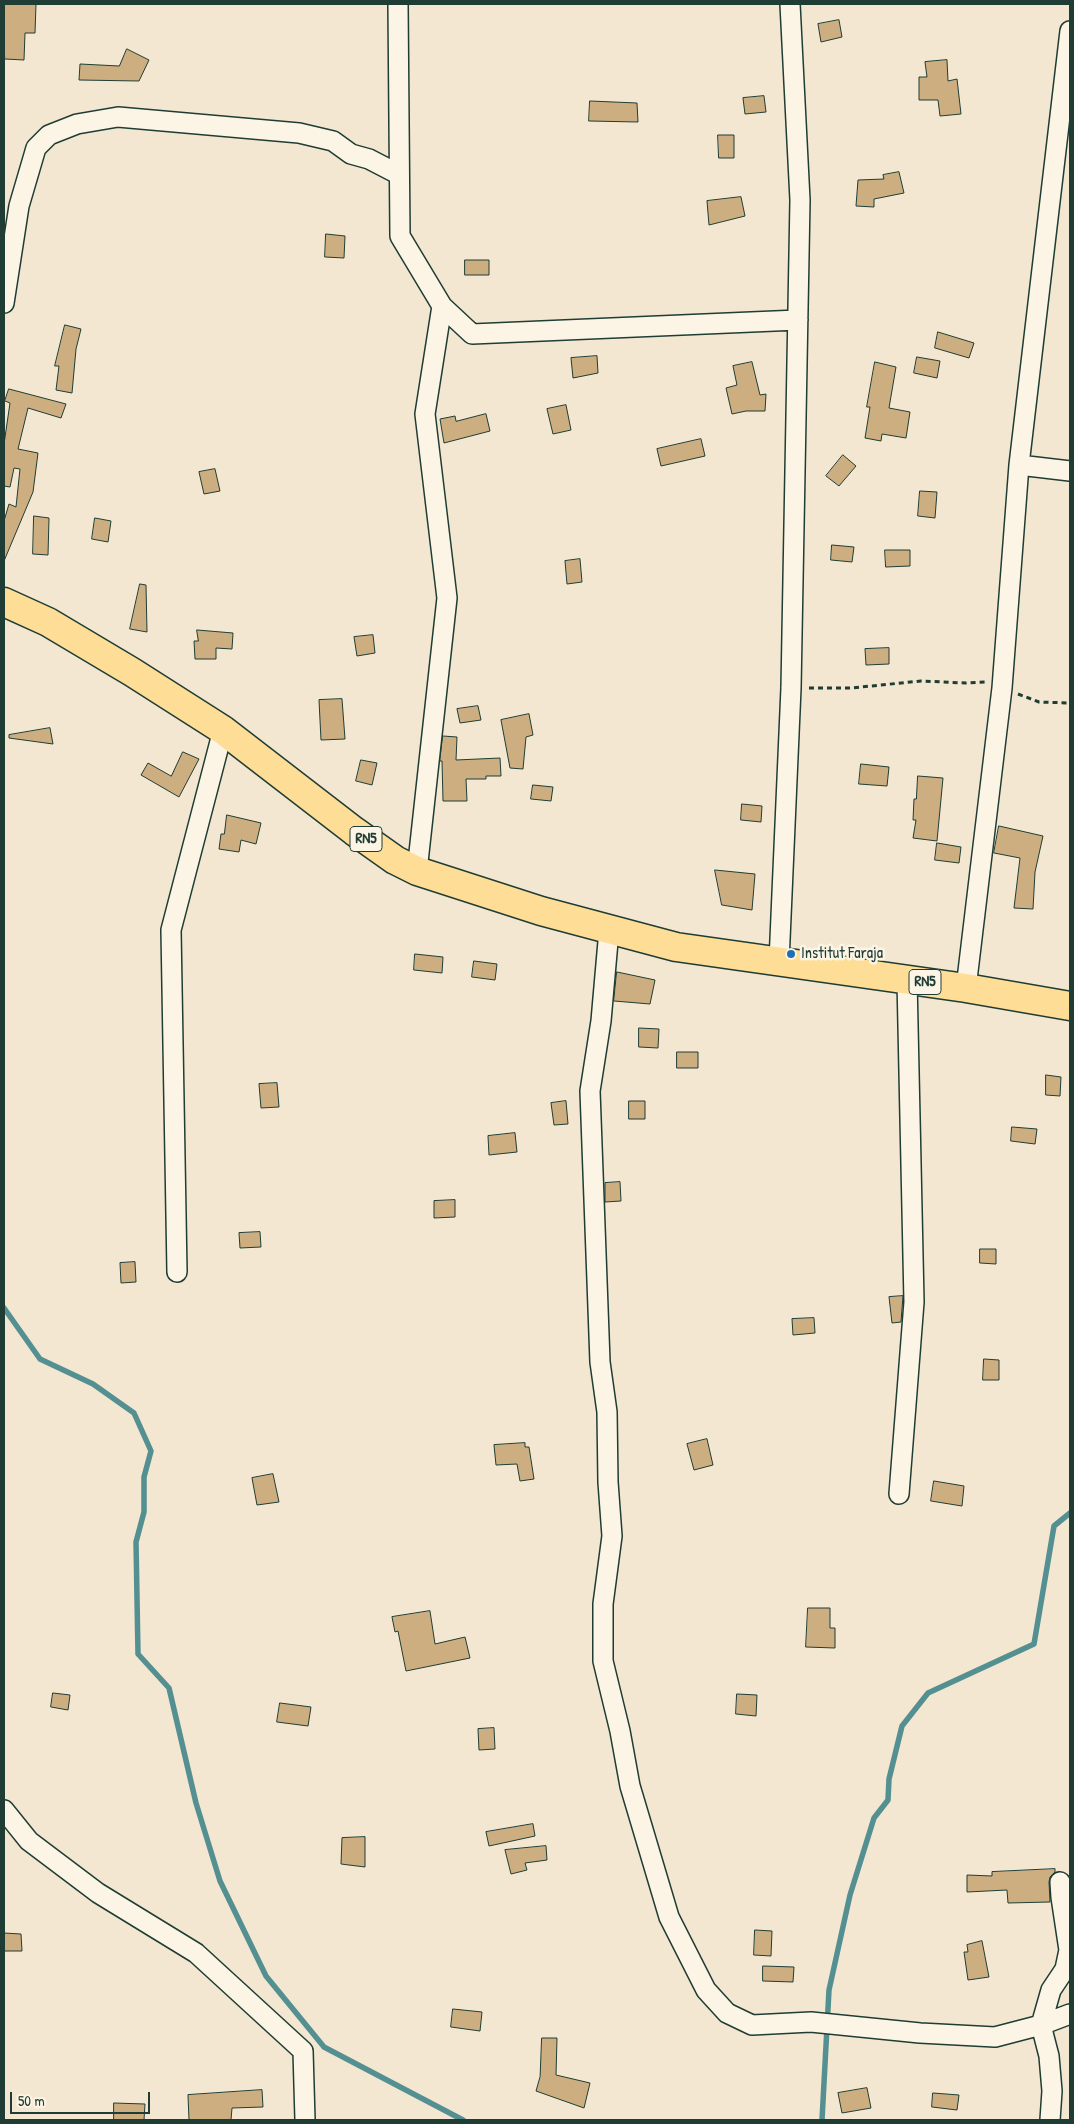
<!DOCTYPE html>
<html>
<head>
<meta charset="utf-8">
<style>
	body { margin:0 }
	#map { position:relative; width:1074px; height:2124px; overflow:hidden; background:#f3e7d1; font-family:"Patrick Hand",sans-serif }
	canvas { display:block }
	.frame { position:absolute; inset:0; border:5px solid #1f3d34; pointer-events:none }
	.scale { position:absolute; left:10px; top:2092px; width:140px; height:22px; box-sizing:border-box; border:2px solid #1f3d34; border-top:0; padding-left:6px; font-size:15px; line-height:18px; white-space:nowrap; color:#1f3d34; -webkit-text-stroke:4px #fcf5e5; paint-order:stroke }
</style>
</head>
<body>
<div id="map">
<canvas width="1074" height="2124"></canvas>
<div class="frame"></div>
<div class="scale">50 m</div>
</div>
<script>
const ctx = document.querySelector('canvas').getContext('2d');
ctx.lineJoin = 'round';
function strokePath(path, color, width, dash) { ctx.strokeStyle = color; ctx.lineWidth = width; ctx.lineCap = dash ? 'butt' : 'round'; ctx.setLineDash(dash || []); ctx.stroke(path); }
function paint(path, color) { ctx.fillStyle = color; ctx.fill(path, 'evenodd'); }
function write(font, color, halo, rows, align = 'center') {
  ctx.font = font + ' "Patrick Hand",sans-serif'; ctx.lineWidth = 5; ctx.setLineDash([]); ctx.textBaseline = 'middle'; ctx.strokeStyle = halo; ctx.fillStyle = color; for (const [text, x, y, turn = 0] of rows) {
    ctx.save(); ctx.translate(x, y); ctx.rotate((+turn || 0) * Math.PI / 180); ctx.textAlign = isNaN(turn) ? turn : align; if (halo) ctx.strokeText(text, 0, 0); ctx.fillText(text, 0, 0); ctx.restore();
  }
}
strokePath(new Path2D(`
	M4 1308 40 1359 93 1384 134 1413 151 1451 144 1477V1512L136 1542 138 1654 169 1688 196 1803 220 1881 266 1976 324 2047 463 2120
	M822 2120 829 1990 850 1895 874 1818 888 1800 889 1779 902 1726 928 1693 1034 1644 1054 1526 1070 1513`), '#549091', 5.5);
const building = new Path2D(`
	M4 4H36L35 33H25L24 60 5 59Z
	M839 20 842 37 821 42 818 24Z
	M127 49 149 60 139 81 79 80 80 64 119 66Z
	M947 60 948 81 957 79 961 114 940 116 938 100H919V77H927L925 62Z
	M764 96 766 112 745 114 743 98Z
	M590 101 637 103 638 122 589 121Z
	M718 135H734V158H719Z
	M899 172 904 193 874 199V207L856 206 858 180 884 179 883 175Z
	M741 197 745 216 709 225 707 201Z
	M326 234 345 236 344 258 325 257Z
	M465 260H489V275H465Z
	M65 325 81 329 76 349 72 393 56 390 59 366H55Z
	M938 332 974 343 969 358 935 348Z
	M597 356 598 373 573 378 571 358Z
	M917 357 940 361 937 378 914 373Z
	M752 362 760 395 766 394 765 411H746L732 414 726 388 737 385 733 366Z
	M875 362 896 367 889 408 910 412 906 438 882 434 881 441 865 438 870 407H867Z
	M9 389 66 404 61 418 28 408 18 449 38 453 33 492 4 561V521L9 504 16 507 20 469 14 468 10 487 4 486V444L10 403 5 401Z
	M566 405 571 430 553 434 547 409Z
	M486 414 490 431 444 443 440 419 455 416 456 421Z
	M701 439 705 456 661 466 657 449Z
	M843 455 856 466 839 486 826 476Z
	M215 469 220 491 204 494 199 472Z
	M920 491 937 492 935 518 918 516Z
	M34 516 49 518 48 555 33 554Z
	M95 518 111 521 108 542 92 539Z
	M832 545 854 547 852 562 831 560Z
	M885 550H910V566L886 567Z
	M580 559 582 582 567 584 565 561Z
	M140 584 146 585 147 632 130 629Z
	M197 630 233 633 232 649 216 648V659H195L194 641H198Z
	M373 635 375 653 357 656 354 637Z
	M889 648V664L866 665 865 649Z
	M342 699 345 739 321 740 319 700Z
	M478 706 481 720 460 723 457 709Z
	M529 714 533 735 526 737 523 769 510 768 501 720Z
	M50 728 53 744 9 738V735Z
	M443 736 457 737 456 760 500 758 501 776H486V779H466L467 801H443L442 761H440Z
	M183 752 199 759 179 797 141 775 148 763 171 776Z
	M361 760 377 763 372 785 356 781Z
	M861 764 889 767 887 786 859 784Z
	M918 776 943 778 937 841 913 838 916 820H913L914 799H916Z
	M533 785 553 787 551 801 531 799Z
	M742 804 762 806 761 822 741 820Z
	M227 815 261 823 256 844 241 840 239 852 219 849 221 834H224Z
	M999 826 1043 836 1035 872 1033 909 1014 908 1020 858 994 853Z
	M937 843 961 847 959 863 935 860Z
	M715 870 755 874 752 910 722 905Z
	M415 954 443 957 442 973 414 970Z
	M474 961 497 964 495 980 472 977Z
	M617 972 655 980 650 1004 614 1001Z
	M639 1028 659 1029 658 1048 639 1047Z
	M677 1052H698V1068H677Z
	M1046 1075 1061 1077 1060 1096 1046 1095Z
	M277 1083 279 1107 261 1108 259 1084Z
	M566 1101 568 1124 554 1125 551 1103Z
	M629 1101H645V1119H629Z
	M1012 1127 1037 1129 1035 1144 1011 1141Z
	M515 1133 517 1152 489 1155 488 1136Z
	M620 1182 621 1201 605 1202V1183Z
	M455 1200V1217L434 1218V1201Z
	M260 1232 261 1247 240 1248 239 1233Z
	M980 1249H996V1264L980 1263Z
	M135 1262 136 1282 121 1283 120 1263Z
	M903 1296 901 1322 892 1323 889 1297Z
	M814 1318 815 1333 793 1335 792 1319Z
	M984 1359 999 1360V1380H983Z
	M707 1439 713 1465 694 1470 687 1444Z
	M525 1443V1447H529L534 1479 520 1481 517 1464 496 1465 494 1445Z
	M273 1474 279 1502 257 1505 252 1478Z
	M934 1481 964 1486 962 1506 931 1501Z
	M808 1608H830V1628H835V1648L806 1647Z
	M430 1611 435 1644 465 1637 470 1658 406 1671 398 1631 395 1632 392 1617Z
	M53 1693 70 1695 68 1710 51 1707Z
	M737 1694 757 1695 756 1716 736 1714Z
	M280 1703 311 1707 308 1726 277 1722Z
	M494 1728 495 1749 479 1750 478 1729Z
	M533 1824 535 1836 489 1846 486 1832Z
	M365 1837V1867L341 1864 342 1838Z
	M546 1846 547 1860 525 1863 527 1870 511 1874 505 1850Z
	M1055 1869V1872L1050 1877 1049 1882 1050 1902 1008 1903 1007 1890 967 1892V1875L992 1876V1872Z
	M755 1930 772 1931 771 1956 754 1955Z
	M4 1933 21 1934 22 1951H4Z
	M982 1941 989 1977 968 1980 964 1952H968L967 1945Z
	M763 1966 794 1967 793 1982 763 1981Z
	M453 2009 482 2012 480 2031 451 2027Z
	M542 2038H557L556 2075 590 2083 584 2108 536 2091 540 2077Z
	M867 2088 871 2108 842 2113 838 2093Z
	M262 2090 263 2107 232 2108 231 2120H189L188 2095Z
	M933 2093 959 2095 957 2110 932 2107Z
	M114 2103 145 2104 144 2120H114Z`);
paint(building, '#cdae81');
strokePath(building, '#1f3d34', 1);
const minor = new Path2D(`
	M398 4 400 236 442 306 472 334 798 320
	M4 303 19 206 36 148 49 135 77 124 118 117 299 133 333 141 351 154 369 159 398 174
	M1019 465 1070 471
	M417 871 447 598 425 414 442 306
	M609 930 601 1021 590 1091 600 1362 607 1412 608 1482 612 1536 603 1604V1661L620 1731 630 1786 669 1917 706 1990 727 2013 752 2025 811 2022 920 2033 995 2037 1041 2025 1070 2014
	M779 962 791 688 800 200 790 4
	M966 988 1002 688 1019 465 1070 31
	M177 1272 171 930 223 730
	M899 1494 914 1302 907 980
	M4 1810 29 1841 98 1893 196 1953 303 2051 305 2120
	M1050 2120 1052 2091 1049 2056 1041 2025 1051 1990 1065 1969 1069 1950 1061 1897 1060 1882`);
const trunk = new Path2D(`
	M4 602 48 622 132 672 223 730 354 831 395 860 417 871 541 911 676 947 966 988 1070 1006`);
strokePath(minor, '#1f3d34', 22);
strokePath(trunk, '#1f3d34', 31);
strokePath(new Path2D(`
	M809 688H851L921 681 966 683 985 682
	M1018 694 1039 702 1070 703`), '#1f3d34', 3, [5, 4]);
strokePath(minor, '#fcf5e5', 19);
strokePath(trunk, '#fedd96', 28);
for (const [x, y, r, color] of [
	[791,954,5,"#1f6fb2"]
]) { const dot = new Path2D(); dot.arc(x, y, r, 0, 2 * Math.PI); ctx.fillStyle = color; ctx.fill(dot); strokePath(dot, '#fcf5e5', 2); }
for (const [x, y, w] of [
	[366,839,32],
	[925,982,32]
]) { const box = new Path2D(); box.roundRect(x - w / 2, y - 12.5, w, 25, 4); ctx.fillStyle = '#fcf5e5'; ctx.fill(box); strokePath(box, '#1f3d34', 1); }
write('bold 15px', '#1f3d34', null, [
	["RN5",366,839],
	["RN5",925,982]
]);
write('16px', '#1f3d34', '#fcf5e5', [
	["Institut Faraja",801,954]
], 'left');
</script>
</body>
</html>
